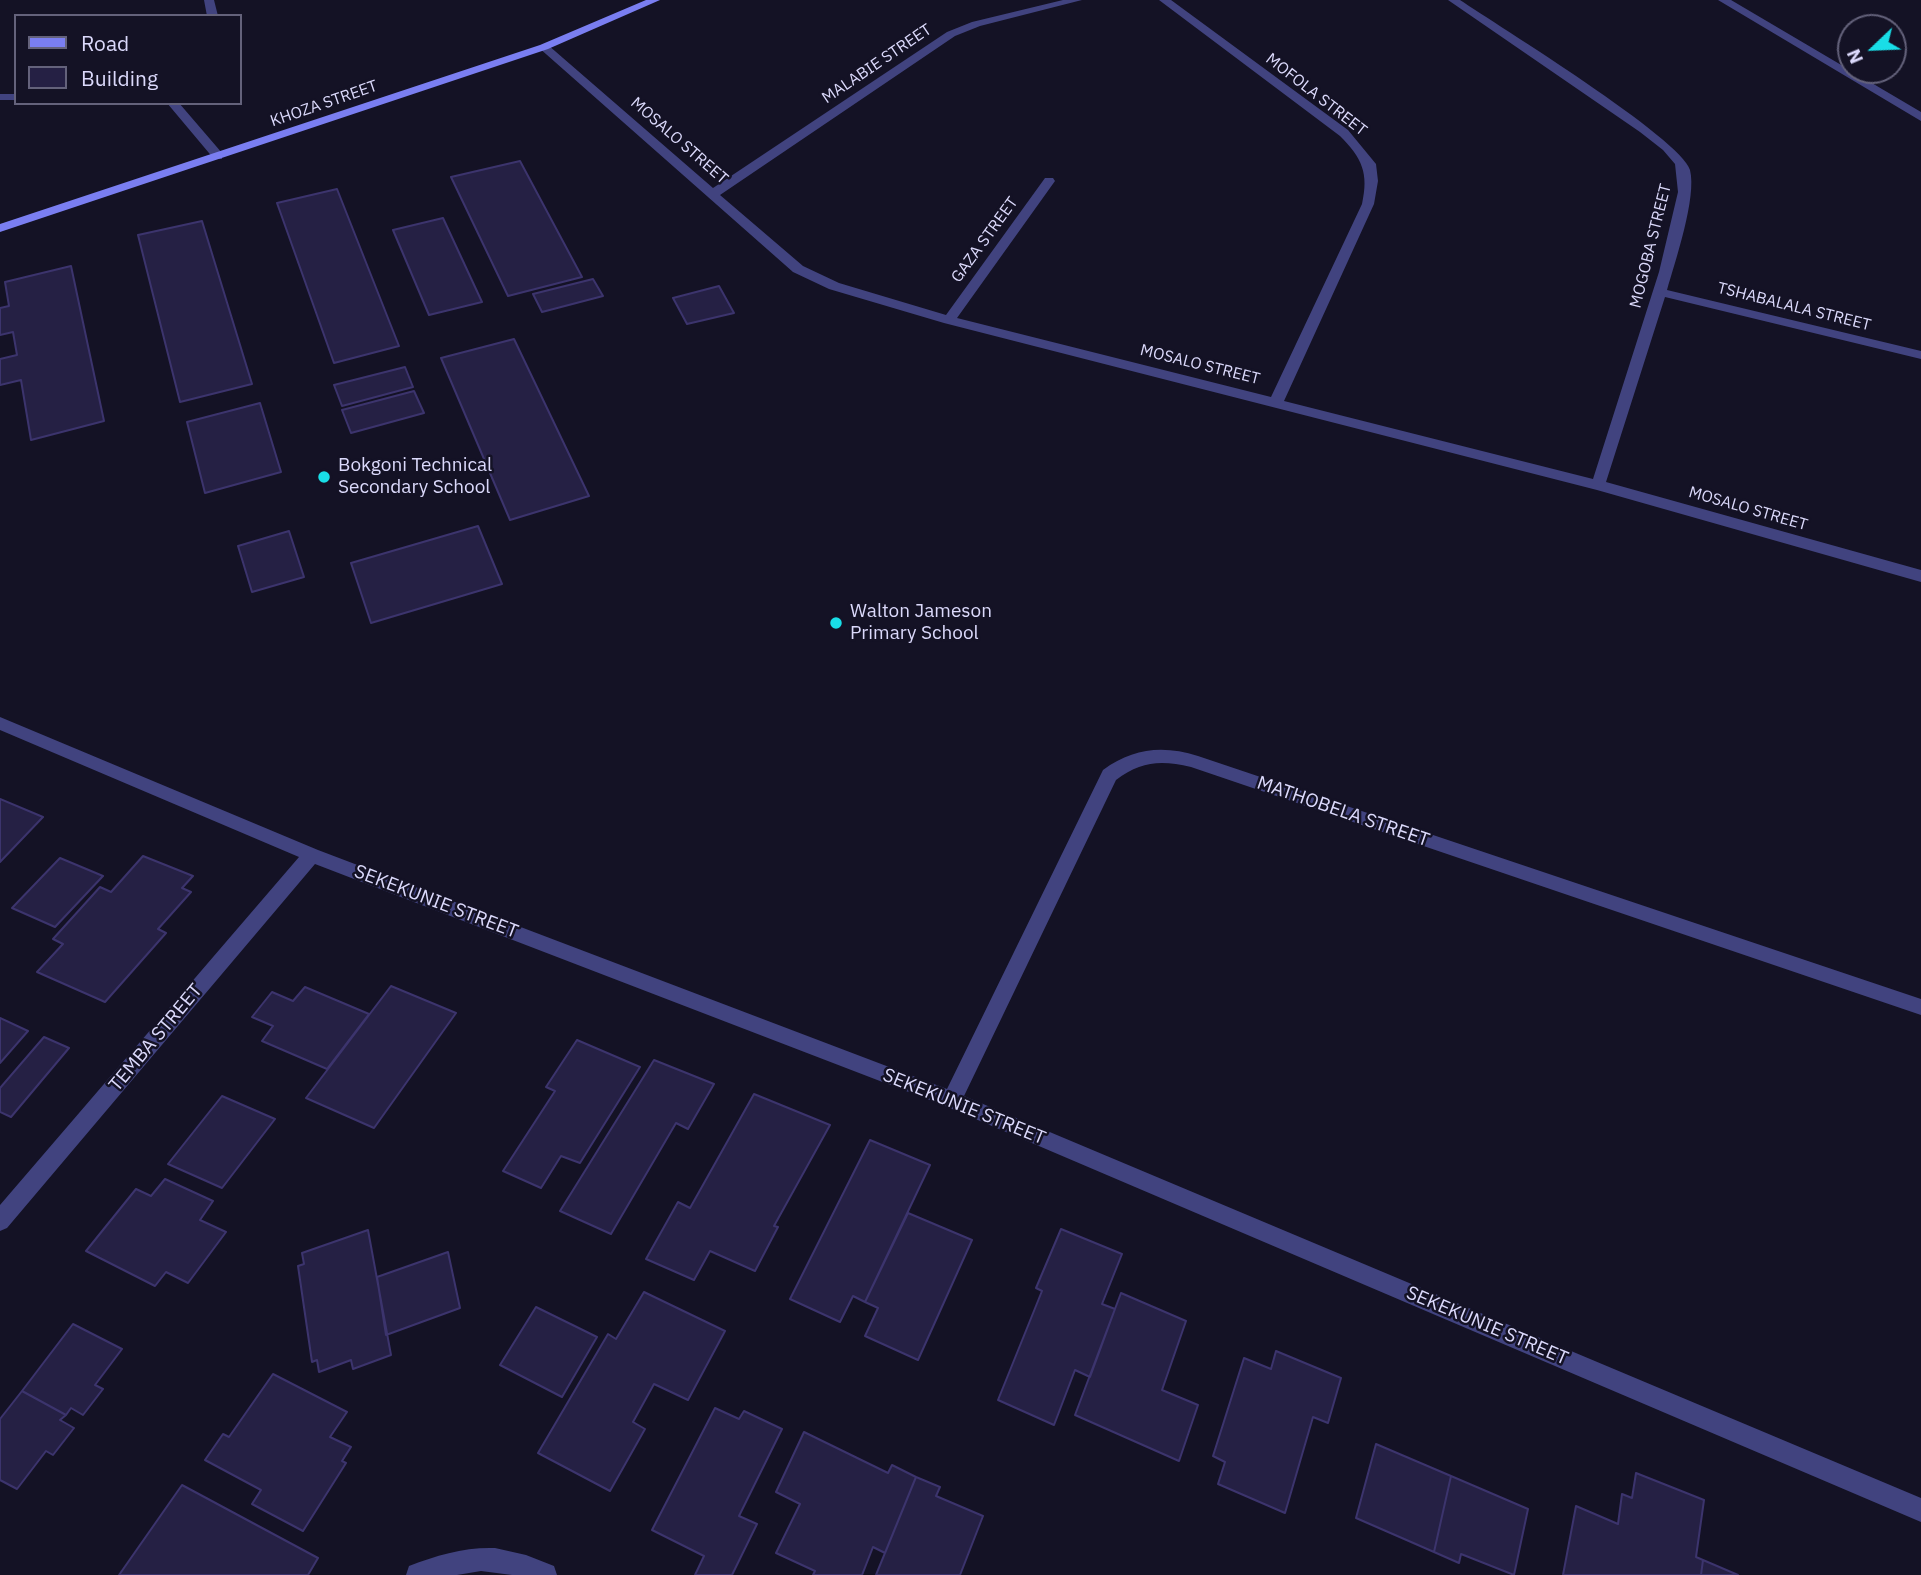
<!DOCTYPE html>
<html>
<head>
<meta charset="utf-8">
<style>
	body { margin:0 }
	#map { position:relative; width:1921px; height:1575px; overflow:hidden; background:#141225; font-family:"IBM Plex Sans",sans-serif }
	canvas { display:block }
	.legend { position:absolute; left:14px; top:14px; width:228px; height:91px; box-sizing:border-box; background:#141225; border:2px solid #64627b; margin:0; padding:9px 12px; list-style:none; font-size:21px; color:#dbd9fb }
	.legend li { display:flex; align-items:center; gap:14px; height:35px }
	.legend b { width:35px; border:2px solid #64627b }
	.north { position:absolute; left:1837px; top:14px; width:70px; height:70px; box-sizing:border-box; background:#141225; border:2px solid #64627b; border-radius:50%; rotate:247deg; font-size:19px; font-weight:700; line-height:28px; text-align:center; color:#dbd9fb }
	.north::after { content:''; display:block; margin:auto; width:24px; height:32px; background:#19dee7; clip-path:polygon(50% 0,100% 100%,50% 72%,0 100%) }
</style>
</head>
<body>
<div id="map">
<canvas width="1921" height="1575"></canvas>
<ul class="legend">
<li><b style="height:9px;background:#7a7ef1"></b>Road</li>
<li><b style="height:19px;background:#252044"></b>Building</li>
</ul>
<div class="north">N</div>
</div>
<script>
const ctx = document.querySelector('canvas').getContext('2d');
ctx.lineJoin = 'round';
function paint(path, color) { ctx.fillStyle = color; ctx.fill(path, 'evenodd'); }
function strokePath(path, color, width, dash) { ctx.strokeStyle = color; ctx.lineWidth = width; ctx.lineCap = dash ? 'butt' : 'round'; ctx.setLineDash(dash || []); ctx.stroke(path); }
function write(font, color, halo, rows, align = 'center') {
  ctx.font = font + ' "IBM Plex Sans",sans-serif'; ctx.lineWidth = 5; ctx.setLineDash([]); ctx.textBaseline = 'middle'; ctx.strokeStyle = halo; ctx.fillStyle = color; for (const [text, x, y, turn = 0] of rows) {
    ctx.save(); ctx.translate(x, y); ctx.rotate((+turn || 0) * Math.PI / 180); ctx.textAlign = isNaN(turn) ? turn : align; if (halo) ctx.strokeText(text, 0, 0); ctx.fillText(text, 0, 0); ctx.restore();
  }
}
const building = new Path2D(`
	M520 161 582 277 508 296 451 177Z
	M337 189 399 346 334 363 277 203Z
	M443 218 482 302 429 315 393 230Z
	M202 221 252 384 180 402 138 235Z
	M71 266 104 421 31 440 21 380 0 385V359L17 355 13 332 0 335V308L9 306 5 282Z
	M593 279 603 296 542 312 533 294Z
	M719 286 734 313 687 324 673 298Z
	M514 339 589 496 510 520 441 358Z
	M405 367 413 387 342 406 334 385Z
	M414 391 424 413 351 433 342 410Z
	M260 403 281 472 205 493 187 422Z
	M478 526 502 584 371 623 351 563Z
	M289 531 304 577 252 592 238 546Z
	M0 799 43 817 0 862Z
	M143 856 193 876 182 888 191 892 158 929 166 933 105 1002 37 972 63 944 53 939 100 887 111 892Z
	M60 858 103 876 55 927 12 908Z
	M391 986 456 1013 374 1128 306 1098Z
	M305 987 369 1014 327 1069 262 1041 273 1026 252 1017 272 992 293 1001Z
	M0 1018 28 1031 0 1063Z
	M44 1037 69 1048 11 1117 0 1112V1088Z
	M577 1040 640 1067 580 1163 561 1156 541 1188 503 1171 555 1091 546 1087Z
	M654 1060 714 1084 688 1129 676 1123 611 1234 560 1211Z
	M754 1094 830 1125 774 1226 778 1227 755 1271 710 1251 694 1280 646 1259 678 1202 690 1208Z
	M222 1096 275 1119 222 1188 168 1164Z
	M870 1140 930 1165 865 1302 853 1296 840 1322 790 1299Z
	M165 1179 213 1201 200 1220 226 1232 188 1283 166 1272 155 1286 86 1251 136 1189 151 1196Z
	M908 1213 972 1240 918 1360 865 1336 878 1308 865 1302Z
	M1061 1229 1122 1254 1102 1304 1115 1309 1090 1377 1075 1370 1054 1425 998 1400 1042 1291 1036 1288Z
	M368 1230 391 1355 353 1369 351 1360 319 1372 317 1360 312 1362 298 1266 304 1264 302 1253Z
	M448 1252 460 1308 386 1335 377 1277Z
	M644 1292 725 1331 688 1400 654 1384 633 1422 645 1429 610 1491 538 1453 608 1334 616 1339Z
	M1121 1293 1186 1321 1162 1390 1198 1405 1179 1461 1075 1415Z
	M536 1307 597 1337 562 1397 500 1365Z
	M73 1324 122 1349 95 1385 103 1389 83 1415 71 1408 66 1415 22 1391Z
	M1276 1351 1341 1378 1328 1423 1313 1417 1285 1513 1218 1484 1225 1462 1213 1456 1244 1358 1271 1369Z
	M273 1374 347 1412 330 1437 351 1447 342 1461 346 1463 303 1531 252 1504 261 1490 205 1460 223 1434 229 1437Z
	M22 1391 66 1415 60 1420 74 1428 53 1455 46 1451 17 1489 0 1480V1419Z
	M715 1408 739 1419 744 1411 782 1429 739 1516 757 1524 732 1575H695L704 1556 652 1530Z
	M804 1432 888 1473 892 1465 916 1477 885 1553 873 1547 862 1575H813L815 1571 776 1553 800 1504 776 1492Z
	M1376 1444 1451 1476 1434 1552 1356 1518Z
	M1636 1473 1704 1500 1696 1557 1703 1560 1701 1575H1563L1576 1506 1618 1524 1622 1494 1632 1498Z
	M1451 1476 1528 1509 1514 1575 1461 1554 1459 1563 1434 1552Z
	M916 1477 940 1487 936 1496 983 1516 960 1575H876Z
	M182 1485 318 1558 308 1575H119Z
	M1703 1560 1738 1575H1701Z`);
paint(building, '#252044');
strokePath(building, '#3c346d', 2);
paint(new Path2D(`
	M204 0H214L218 16H207Z
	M0 94H16V100H0Z
	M167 103H179L222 153V159H214Z`), '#41437f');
paint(new Path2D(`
	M1063 0H1082L980 26 955 36 720 195 803 266 839 283 946 315 1045 178H1053L1055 181 957 318 1271 397 1362 204C1369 173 1362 158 1340 136L1159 0H1171L1348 130 1376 164 1378 181 1374 204 1284 401 1593 479 1659 272 1678 192 1675 164 1663 150 1640 132 1448 0H1460C1497 25 1682 139 1690 170 1697 197 1675 262 1667 290L1921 351V359L1665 297 1606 482 1921 570V582L1597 490 944 323 829 289 793 272 538 47 548 45 713 188 947 32 972 22Z
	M1718 0H1731L1921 112V121Z
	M0 717 318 850 947 1089 1103 770C1133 748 1163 745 1198 756L1921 999V1015L1191 767C1161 760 1141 761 1116 780L964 1096 1921 1498V1522L945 1106 315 864 7 1228 0 1231V1205L299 857 0 730Z
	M495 1548 526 1555 554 1566 557 1575H512L481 1571 457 1575H406L409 1566C437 1555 465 1547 495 1548Z`), '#41437f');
paint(new Path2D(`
	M646 0H660L548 49 0 232V224L540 45Z`), '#7a7ef1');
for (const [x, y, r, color] of [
	[324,477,7,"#19dee7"],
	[836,623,7,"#19dee7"]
]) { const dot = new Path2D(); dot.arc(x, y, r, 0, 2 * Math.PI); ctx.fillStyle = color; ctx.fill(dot); strokePath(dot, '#141225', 2.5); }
write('16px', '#dbd9fb', '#141225', [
	["MALABIE STREET",877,64,-34],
	["MOFOLA STREET",1316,95,38],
	["KHOZA STREET",324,104,-19],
	["MOSALO STREET",679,141,41],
	["GAZA STREET",985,240,-54],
	["MOGOBA STREET",1651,246,-76],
	["TSHABALALA STREET",1794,307,14],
	["MOSALO STREET",1200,365,14],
	["MOSALO STREET",1748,509,16]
]);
write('19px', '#dbd9fb', '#141225', [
	["Bokgoni Technical",338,466],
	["Secondary School",338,488],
	["Walton Jameson",850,612],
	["Primary School",850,634]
], 'left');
write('19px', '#dbd9fb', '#141225', [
	["MATHOBELA STREET",1343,812,19],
	["SEKEKUNIE STREET",436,902,21],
	["TEMBA STREET",156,1038,-50],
	["SEKEKUNIE STREET",964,1107,22],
	["SEKEKUNIE STREET",1487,1326,23]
]);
</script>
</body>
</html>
